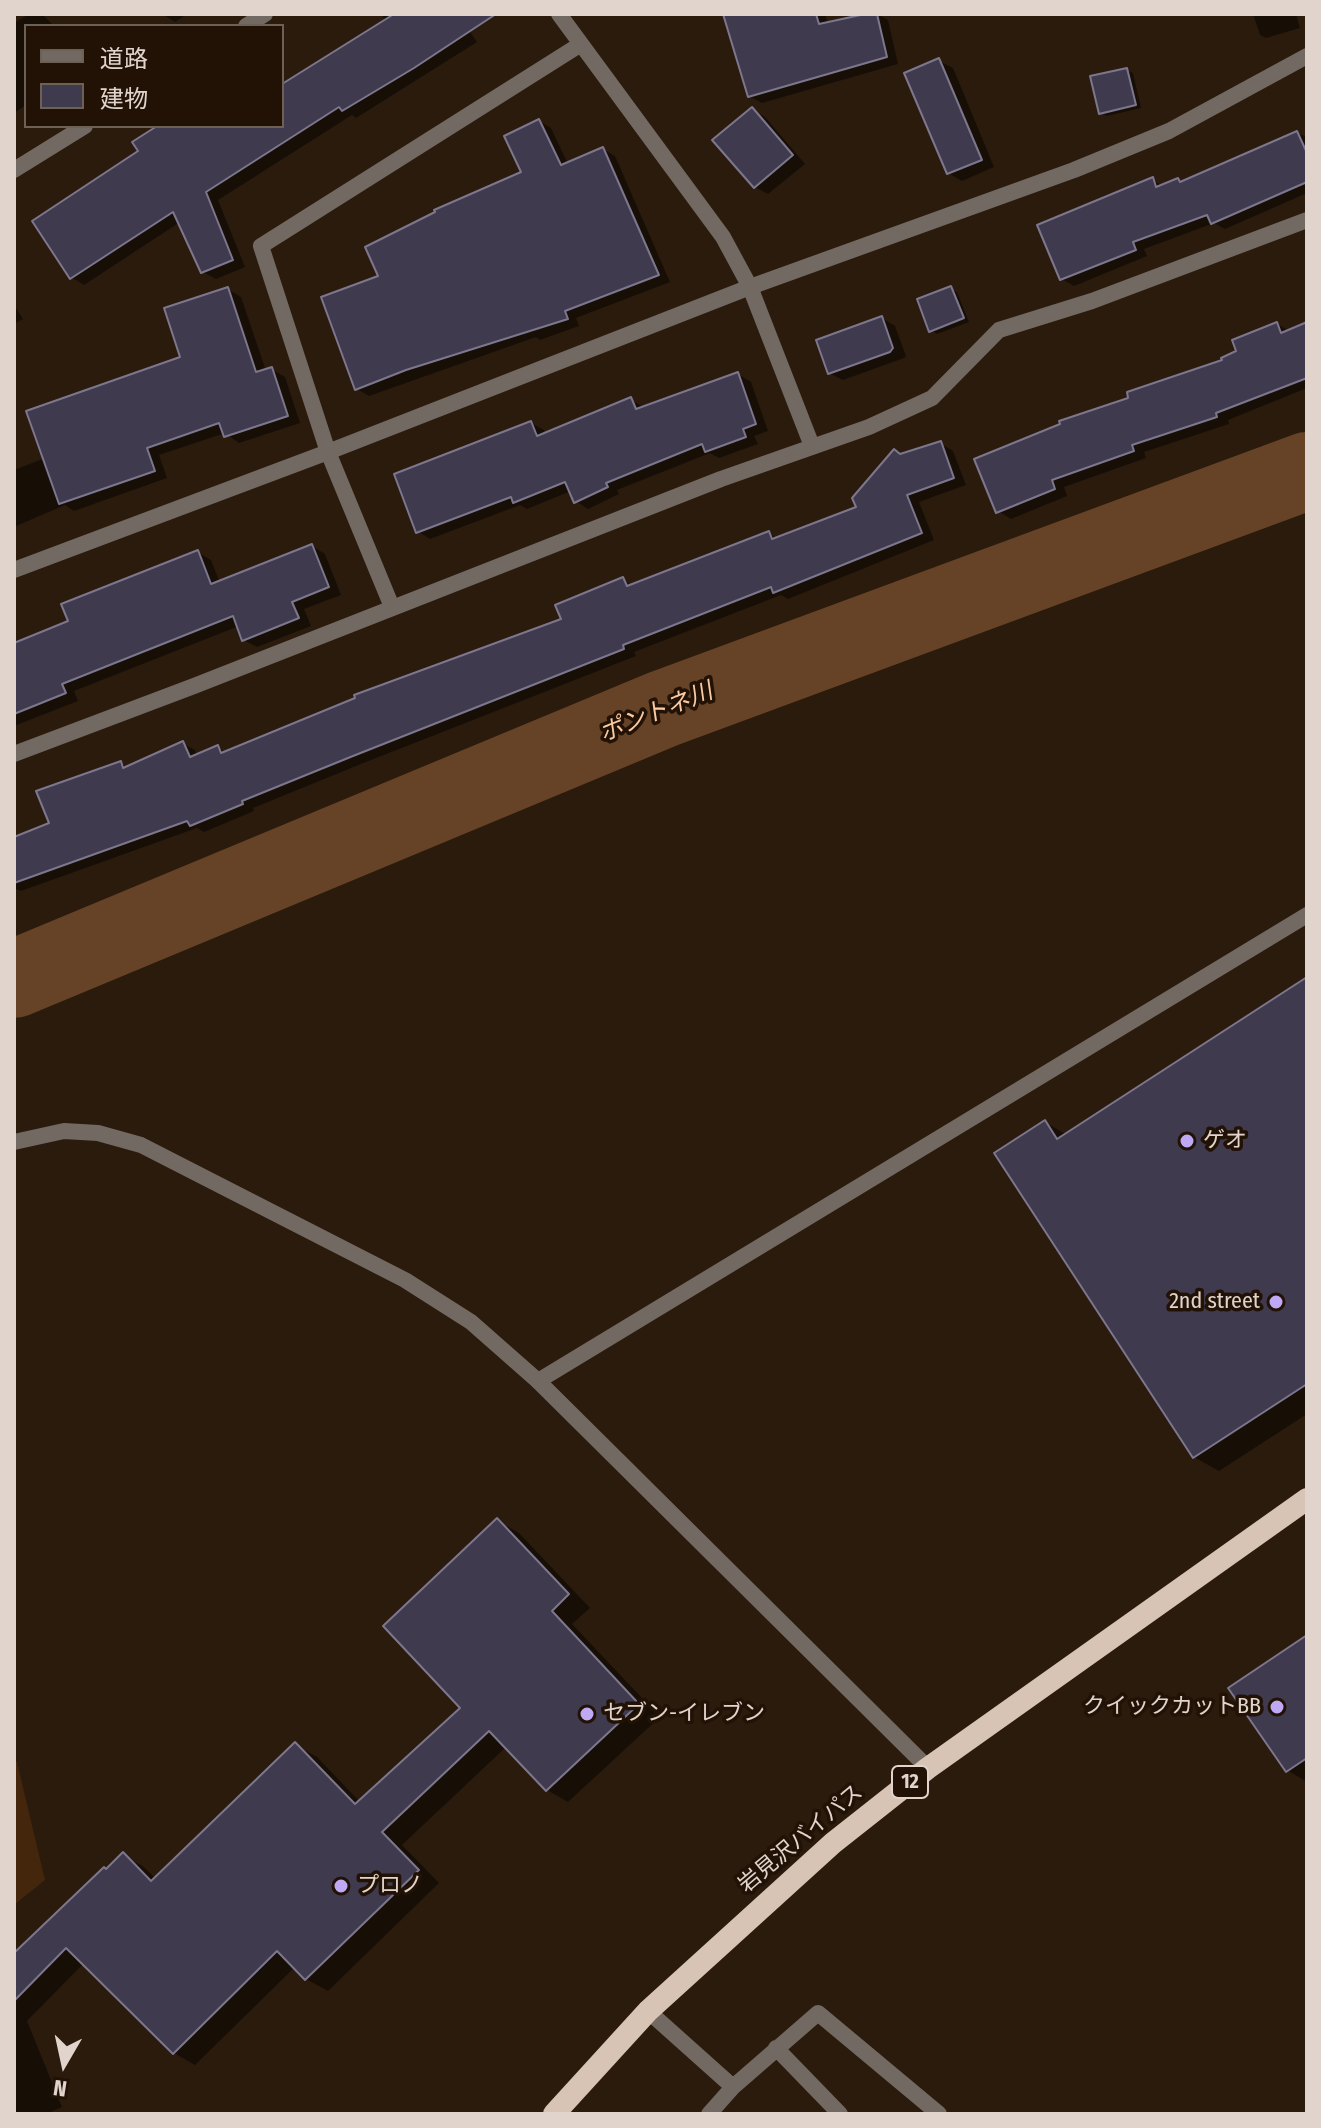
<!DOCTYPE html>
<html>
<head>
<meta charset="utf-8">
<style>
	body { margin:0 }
	#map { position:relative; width:1321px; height:2128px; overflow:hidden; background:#2b1b0d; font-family:"Fira Sans Condensed","Noto Sans JP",sans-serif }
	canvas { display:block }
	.frame { position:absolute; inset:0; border:16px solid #e0d4cc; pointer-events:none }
	.legend { position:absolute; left:24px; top:24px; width:260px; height:104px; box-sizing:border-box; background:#211205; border:2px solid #6d6055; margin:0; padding:10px 14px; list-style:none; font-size:24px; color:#e0d4cc }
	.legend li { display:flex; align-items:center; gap:16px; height:40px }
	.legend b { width:40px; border:2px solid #6d6055 }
	.north { position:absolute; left:24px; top:2024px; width:80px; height:80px; -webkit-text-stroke:6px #211205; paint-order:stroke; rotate:189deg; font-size:22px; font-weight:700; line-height:32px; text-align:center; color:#e0d4cc }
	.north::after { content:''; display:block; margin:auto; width:28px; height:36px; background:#e0d4cc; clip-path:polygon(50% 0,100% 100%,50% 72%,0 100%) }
</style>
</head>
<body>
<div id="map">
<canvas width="1321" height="2128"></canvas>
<div class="frame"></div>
<ul class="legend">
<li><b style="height:10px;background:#726962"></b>道路</li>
<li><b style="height:22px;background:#403a4e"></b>建物</li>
</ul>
<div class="north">N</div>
</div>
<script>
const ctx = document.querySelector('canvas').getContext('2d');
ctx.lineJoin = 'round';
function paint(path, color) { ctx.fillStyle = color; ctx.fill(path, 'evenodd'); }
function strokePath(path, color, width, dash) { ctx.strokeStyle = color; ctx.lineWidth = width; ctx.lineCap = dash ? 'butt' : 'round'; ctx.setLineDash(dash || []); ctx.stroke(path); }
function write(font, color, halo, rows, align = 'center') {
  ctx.font = font + ' "Fira Sans Condensed","Noto Sans JP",sans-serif'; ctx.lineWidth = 7; ctx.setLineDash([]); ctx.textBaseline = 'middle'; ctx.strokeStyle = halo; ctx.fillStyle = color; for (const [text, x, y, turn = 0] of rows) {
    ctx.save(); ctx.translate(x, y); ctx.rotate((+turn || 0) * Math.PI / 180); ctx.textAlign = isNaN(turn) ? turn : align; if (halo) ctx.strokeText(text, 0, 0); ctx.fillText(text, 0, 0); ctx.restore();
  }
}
paint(new Path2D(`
	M14 1758 17 1762 45 1880 14 1905Z`), '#43260b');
paint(new Path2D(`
	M29 14H42L54 26H26V105L14 113V23Z
	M162 14H187L175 22Z
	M381 14H458L477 42 356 118 352 115 218 200 245 267 216 279 203 272 180 222 84 285 71 277 141 152 161 126H282V87L386 22Z
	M733 14H825L828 24 877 14 888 20 898 64 762 103 749 96Z
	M1253 14H1296L1300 28 1266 38 1260 35Z
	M939 61 953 68 994 167 962 181 948 173Z
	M1127 70 1133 73 1141 108 1107 116 1100 113Z
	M752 109 765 117 805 164 768 194 755 187Z
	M539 121 551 128 568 164 603 149 615 156 670 282 576 318 579 326 540 340 536 337 369 396 357 389 381 277 437 213 523 173Z
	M1297 133 1307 137V193L1225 229 1214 223 1144 249 1147 256 1074 286 1062 279 1152 180 1163 186 1178 181 1182 183Z
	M228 289 241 297 266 371 271 369 285 377 300 423 239 443 225 433 159 455 167 478 74 511 65 505 14 527V470L45 458 183 358Z
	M951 289 957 292 969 322 937 334 931 330Z
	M14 305 23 319 14 324Z
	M882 318 895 326 906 356 904 358 843 380 829 373Z
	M1277 324 1290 331 1307 325V388L1228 420 1229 424 1144 452 1146 458 1064 487 1067 496 1011 519 998 511 1131 399 1225 362Z
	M738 374 751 382 768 431 754 436 758 444 719 458 710 453 617 490 619 494 588 509 576 501 571 491 527 509 520 505 430 539 417 531 531 423 544 430 546 435 631 400 645 408Z
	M940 443 953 451 966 485 919 502 934 540 788 599 781 595 634 652 636 656 366 762 253 808 254 811 204 832 197 828 21 891 14 888V839L51 825 121 763 128 768 182 743 195 750 197 756 217 747 227 753 564 620 623 580 633 586 769 533 778 539 859 508 902 456Z
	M312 546 325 554 341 595 304 609 311 626 257 647 244 640 239 626 74 691 78 701 14 726V645L71 623 198 552 211 560 220 583Z
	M1307 980V1414L1219 1471 1194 1457 1045 1122 1067 1135Z
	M498 1521 519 1533 590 1608 572 1624 660 1717 568 1802 547 1790 506 1747 402 1845 439 1883 328 1991 306 1979 295 1967 195 2065 174 2053 84 1963 27 2021 62 2107 46 2114H14V1955L123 1855 144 1867 156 1879 295 1745 317 1757 360 1802 463 1708Z
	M1307 1637V1782L1287 1770Z`), '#0007');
strokePath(new Path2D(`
	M14 979 663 709 1307 471`), '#664326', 78);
const building = new Path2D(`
	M394 14H496L414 68 342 111 339 107 206 192 233 260 201 273 173 212 70 279 32 221 138 151 132 142 157 126H282V84Z
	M723 14H816L819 24 865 14H877L887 57 748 97Z
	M939 58 982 160 947 174 904 73Z
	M1127 68 1136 105 1099 114 1090 76Z
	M752 107 793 155 754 188 712 140Z
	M539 119 561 165 603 147 659 275 565 311 568 319 406 370 355 390 321 297 378 276 365 247 435 212 434 210 521 172 504 136Z
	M1297 131 1307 153V182L1211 224 1207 215 1133 242 1136 250 1060 280 1037 225 1153 177 1156 187 1178 178 1180 182Z
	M951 286 964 318 929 332 917 299Z
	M228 287 256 372 272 367 288 416 224 437 219 423 147 448 155 471 59 504 26 411 180 357 164 308Z
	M882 316 893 348 890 352 828 374 816 340Z
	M1277 322 1281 333 1307 322V378L1216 413 1217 417 1132 445 1134 451 1052 480 1055 489 996 513 974 459 1060 424 1059 421 1128 398 1127 392 1222 360 1221 358 1236 351 1232 340Z
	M738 372 756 424 743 429 746 437 705 452 702 444 606 483 608 487 574 503 565 482 513 503 511 497 416 533 394 474 531 421 537 436 631 397 636 409Z
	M941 441 954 478 907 495 922 533 773 593 771 587 623 645 624 649 353 756 242 801 243 804 190 826 187 821 14 883V837L49 823 36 791 121 761 123 768 183 741 190 757 218 745 221 753 355 698 354 695 561 619 555 605 623 577 627 586 769 531 772 539 856 507 852 498 894 449 900 454Z
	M312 544 329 587 292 602 299 618 242 641 233 616 62 684 66 693 14 714V643L68 621 61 604 198 550 211 584Z
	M1307 977V1384L1193 1458 994 1153 1045 1120 1057 1139Z
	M497 1518 569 1594 552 1611 639 1704 546 1791 489 1731 382 1832 419 1870 305 1980 277 1951 173 2054 66 1948 14 2001V1953L104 1867 106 1869 123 1852 151 1881 295 1742 355 1804 460 1708 383 1626Z
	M1307 1635V1758L1286 1772 1228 1688Z`);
paint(building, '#403a4e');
strokePath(building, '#7d778e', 2);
strokePath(new Path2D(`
	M648 2011 733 2087 818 2013 939 2114
	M776 2048 840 2114
	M709 2114 733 2087`), '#726962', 16);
strokePath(new Path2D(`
	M559 14 723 237 750 287 812 446
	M246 26 265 14
	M14 170 85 126
	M14 570 328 452 750 287 1074 170 1169 131 1307 56
	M392 607 328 452 261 246 581 44
	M14 754 194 686 721 479 869 427 932 398 999 330 1092 301 1307 220
	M538 1381 1307 915`), '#726962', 16);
strokePath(new Path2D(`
	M14 1142 64 1131 98 1133 141 1145 405 1280 471 1322 538 1381 928 1768`), '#726962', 16);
strokePath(new Path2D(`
	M554 2114 648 2011 833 1843 928 1768 1307 1499`), '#d8c4b4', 22);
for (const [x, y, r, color] of [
	[1187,1141,8,"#bfa8f4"],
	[1276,1302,8,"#bfa8f4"],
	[1277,1707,8,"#bfa8f4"],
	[587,1714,8,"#bfa8f4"],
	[341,1886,8,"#bfa8f4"]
]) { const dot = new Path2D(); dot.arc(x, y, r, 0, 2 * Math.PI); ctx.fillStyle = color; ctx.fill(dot); strokePath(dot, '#211205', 3); }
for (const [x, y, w] of [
	[910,1782,36]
]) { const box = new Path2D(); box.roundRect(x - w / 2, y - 16, w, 32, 6); ctx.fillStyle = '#211205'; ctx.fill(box); strokePath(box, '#e0d4cc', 2); }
write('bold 20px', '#e0d4cc', null, [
	["12",910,1782]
]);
write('22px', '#e0d4cc', '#211205', [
	["ゲオ",1203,1141],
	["2nd street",1260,1302,"right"],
	["クイックカットBB",1261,1707,"right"],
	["セブン-イレブン",603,1714],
	["プロノ",357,1886]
], 'left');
write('22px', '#e0d4cc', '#211205', [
	["岩見沢バイパス",801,1839,-40]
]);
write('italic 24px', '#fbcaa3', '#211205', [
	["ポントネ川",656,713,-22]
]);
</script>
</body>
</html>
